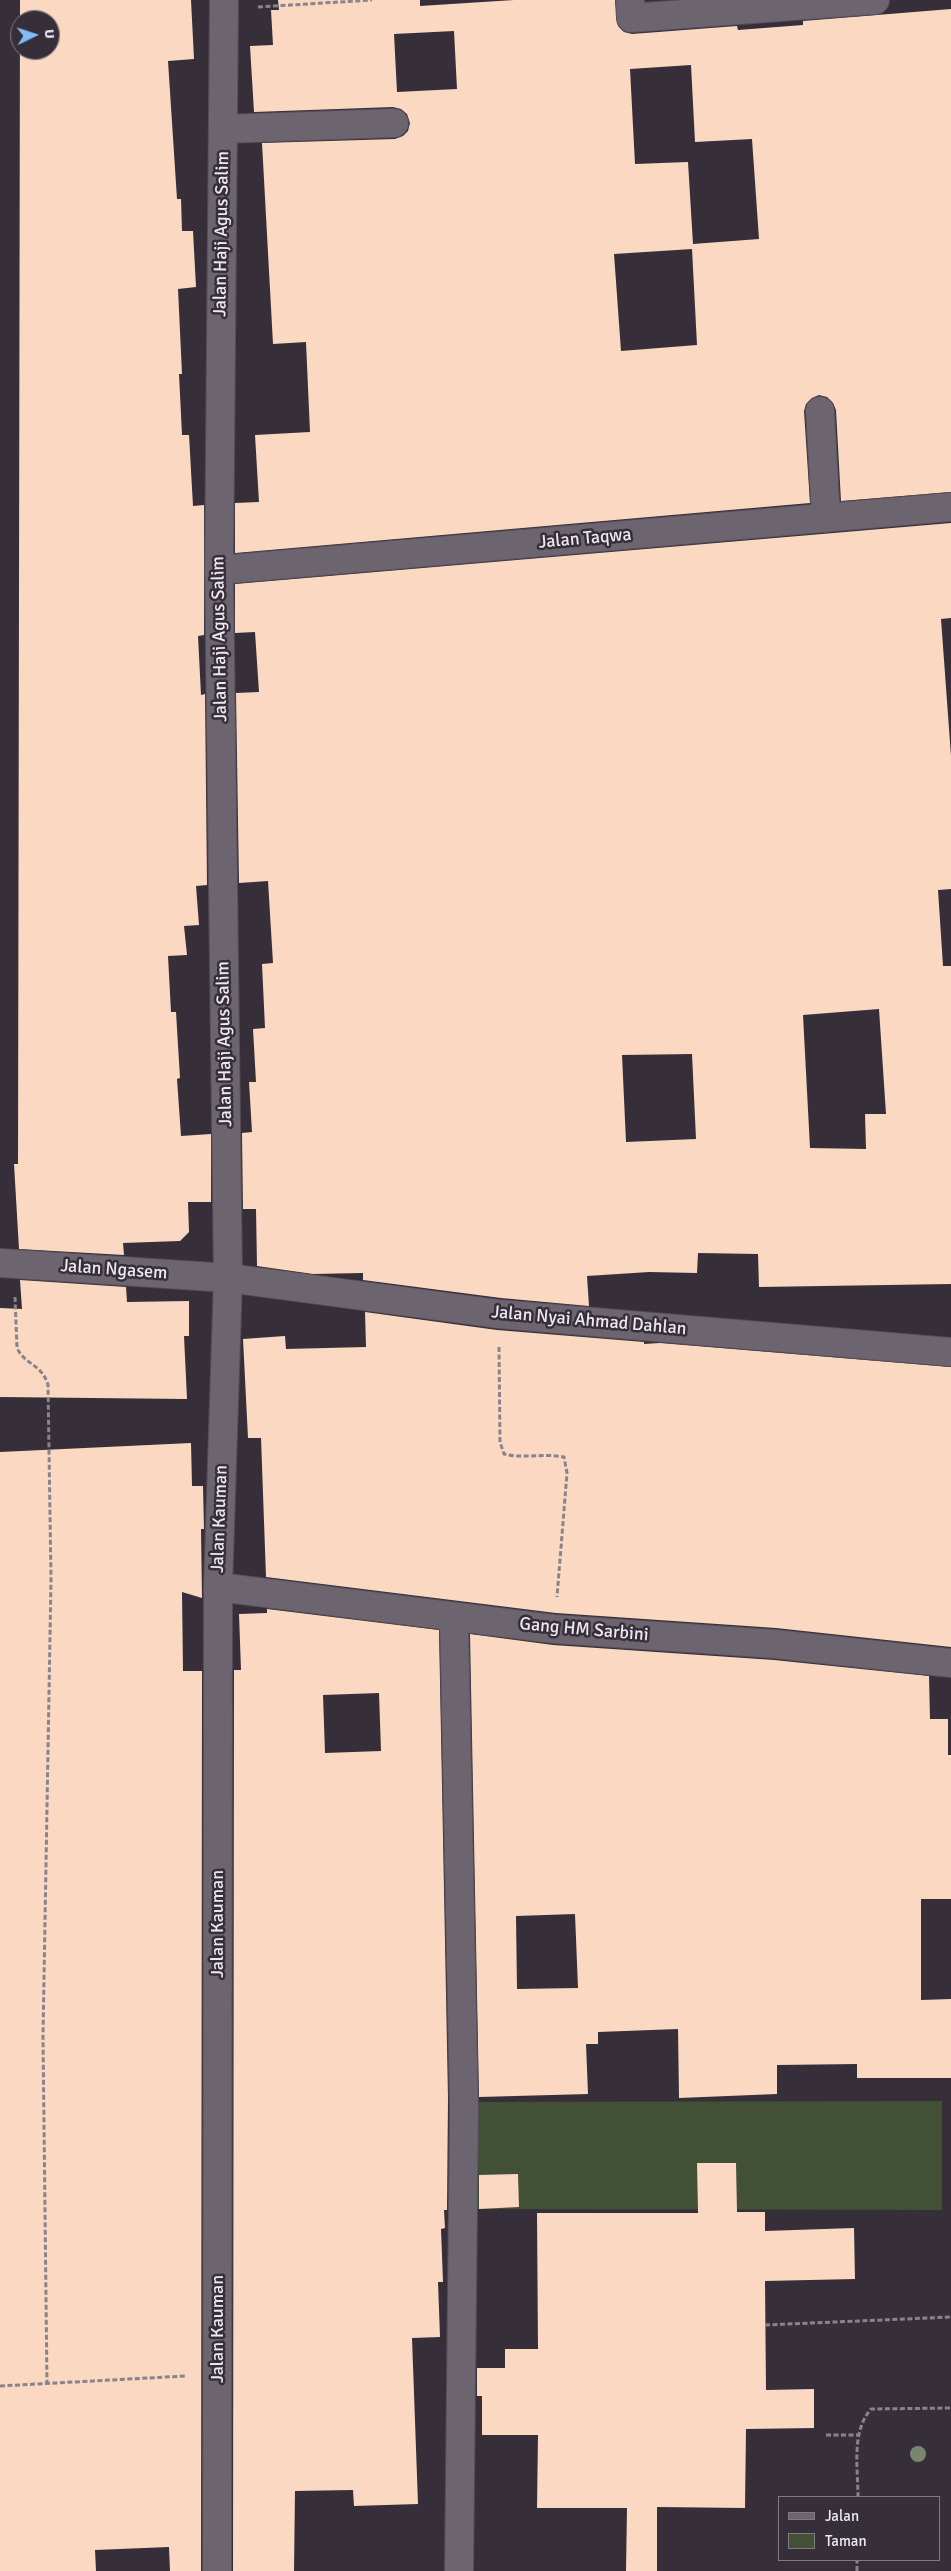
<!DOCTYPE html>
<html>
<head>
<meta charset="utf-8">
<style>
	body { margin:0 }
	#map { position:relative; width:951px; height:2571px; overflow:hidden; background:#362f39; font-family:Signika,sans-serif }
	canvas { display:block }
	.legend { position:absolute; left:778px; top:2496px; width:162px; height:65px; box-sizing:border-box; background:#362f39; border:1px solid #7f7982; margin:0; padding:6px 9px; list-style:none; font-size:15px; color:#ede8ef }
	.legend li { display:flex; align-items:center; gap:10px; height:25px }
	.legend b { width:25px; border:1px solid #7f7982 }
	.north { position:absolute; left:10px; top:10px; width:50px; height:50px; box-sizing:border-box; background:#362f39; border:1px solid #7f7982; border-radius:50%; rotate:86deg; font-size:14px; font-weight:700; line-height:20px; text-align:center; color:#ede8ef }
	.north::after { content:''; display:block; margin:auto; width:18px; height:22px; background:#7ebdf9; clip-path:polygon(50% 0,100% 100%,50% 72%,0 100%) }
</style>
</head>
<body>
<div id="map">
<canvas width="951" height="2571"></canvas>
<ul class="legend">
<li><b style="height:6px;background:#6c6570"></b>Jalan</li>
<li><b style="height:14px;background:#425136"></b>Taman</li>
</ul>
<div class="north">U</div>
</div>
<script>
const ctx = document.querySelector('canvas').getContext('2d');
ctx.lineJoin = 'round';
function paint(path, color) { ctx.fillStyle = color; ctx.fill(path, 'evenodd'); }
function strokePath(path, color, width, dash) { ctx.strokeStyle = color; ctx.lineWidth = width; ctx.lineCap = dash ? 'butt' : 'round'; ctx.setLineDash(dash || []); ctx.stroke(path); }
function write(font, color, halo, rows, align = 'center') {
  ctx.font = font + ' Signika,sans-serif'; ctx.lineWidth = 5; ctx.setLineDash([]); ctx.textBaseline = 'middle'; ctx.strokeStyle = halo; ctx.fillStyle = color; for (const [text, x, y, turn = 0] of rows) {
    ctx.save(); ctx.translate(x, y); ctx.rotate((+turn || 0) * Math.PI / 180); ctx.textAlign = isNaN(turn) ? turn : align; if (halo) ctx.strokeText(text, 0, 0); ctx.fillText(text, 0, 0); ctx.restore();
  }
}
paint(new Path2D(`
	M942 2101V2210L468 2209V2102Z`), '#425136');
paint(new Path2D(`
	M20 0H191L194 59 168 61 177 199H181L182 231H193L196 287 178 289 182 374H179L182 435H189L193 506 204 505V635L198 636 201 695 205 694 207 885 196 886 199 925 184 926 187 955 168 956 171 1012H176L180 1078 177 1079 181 1136 211 1134V1202H188L189 1232 180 1241 123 1243 124 1255 19 1249 14 1164H18ZM20 20H50V50H20Z
	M278 0H420V6L514 0H615L618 26 624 32 632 34 737 26 738 30 803 25V21L951 9V492L841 501 836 410 833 403 827 397 819 395 812 398 806 404 804 411 810 503 235 553V503L259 502 255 435 310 432 306 342 273 344 262 143 395 139 403 136 408 131 410 123 407 114 401 109 393 107 254 112 250 46 273 45 271 10H279ZM454 31 457 89 397 92 394 34ZM691 65 695 142 752 139 759 239 693 244 688 162 635 164 630 69ZM692 249 697 345 621 351 614 254Z
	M951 523V618L941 619 951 756V889L938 890 943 966H951V1284L759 1287 758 1254 698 1253 697 1273 649 1272 587 1276 589 1306 501 1298 363 1280V1273L313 1274 257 1266 256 1209H243L242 1133 252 1132 249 1082H256L253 1029 265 1028 262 964 273 963 268 881 239 883 236 693 259 692 255 632 235 633V584ZM879 1009 886 1114H865L866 1149 810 1148 803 1015ZM692 1054 696 1139 626 1142 622 1055Z
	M20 1280 126 1287 127 1302 189 1301V1336H184L187 1399 0 1397V1308L22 1309Z
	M365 1312 497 1330 644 1342V1344L660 1343 951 1367V1647L776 1628 556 1613 266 1577 261 1438H248L243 1339 285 1336 286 1349 366 1347Z
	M191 1443 192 1486H203L204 1529H201L202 1598 182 1592 183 1671H202L201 2571H170L169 2547 95 2550 96 2571H0V1452Z
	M267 1609 439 1630 448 2098 447 2210H444L445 2228 441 2229 443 2282H438L440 2337 412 2338 418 2504 354 2506 353 2490 295 2491 294 2571H233L234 1670H241L239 1614 267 1613ZM379 1693 381 1751 325 1753 323 1695Z
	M470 1634 553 1645 774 1660 929 1676 930 1719H948V1755H951V1899H921V2000L951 1999V2078H857V2064L777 2065V2094L679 2098 678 2029 598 2032V2044H586L588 2094 479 2097ZM575 1914 578 1988 517 1989 516 1916Z
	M697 2163H736L737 2212H765V2231L854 2228 855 2279 765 2281 766 2390 814 2389V2428L746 2429 745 2508 657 2507V2571H626L627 2508H537L538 2435H482V2396H477V2368H505V2349H538L537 2213H698Z
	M518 2174 519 2207 479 2209V2175Z`), '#fad8c2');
const minor = new Path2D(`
	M630 0 631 18 875 0
	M223 129 394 123
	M820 411 826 518
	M219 570 951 507
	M0 1263 228 1278 499 1314 951 1352
	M218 1587 554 1629 775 1644 951 1663
	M454 1617 464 2109 459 2571
	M217 2571 218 1587 228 1278 219 570 224 0`);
strokePath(minor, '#544d56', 30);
strokePath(new Path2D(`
	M258 7 372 0
	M15 1297 17 1348C25 1365 42 1364 48 1385L51 1579 43 2036 47 2385
	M499 1347 500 1442 504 1454C523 1459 544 1453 564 1457L567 1473 557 1597
	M765 2325 951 2317
	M0 2386 185 2376
	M826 2435H858
	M858 2497C858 2468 851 2432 871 2409L951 2408
	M857 2571V2560`), '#89838c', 3, [5, 2.5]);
strokePath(minor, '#6c6570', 28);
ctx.fillStyle = '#79856d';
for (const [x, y] of [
	[918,2454]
]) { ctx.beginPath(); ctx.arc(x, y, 8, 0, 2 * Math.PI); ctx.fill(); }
write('18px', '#ede8ef', '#362f39', [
	["Jalan Haji Agus Salim",222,234,-89],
	["Jalan Taqwa",585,539,-5],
	["Jalan Haji Agus Salim",220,639,-91],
	["Jalan Haji Agus Salim",225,1044,-91],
	["Jalan Ngasem",114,1270,4],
	["Jalan Nyai Ahmad Dahlan",589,1321,5],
	["Jalan Kauman",220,1519,-88],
	["Gang HM Sarbini",584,1630,5],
	["Jalan Kauman",218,1924,-90],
	["Jalan Kauman",218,2329,-90]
]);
</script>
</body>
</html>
